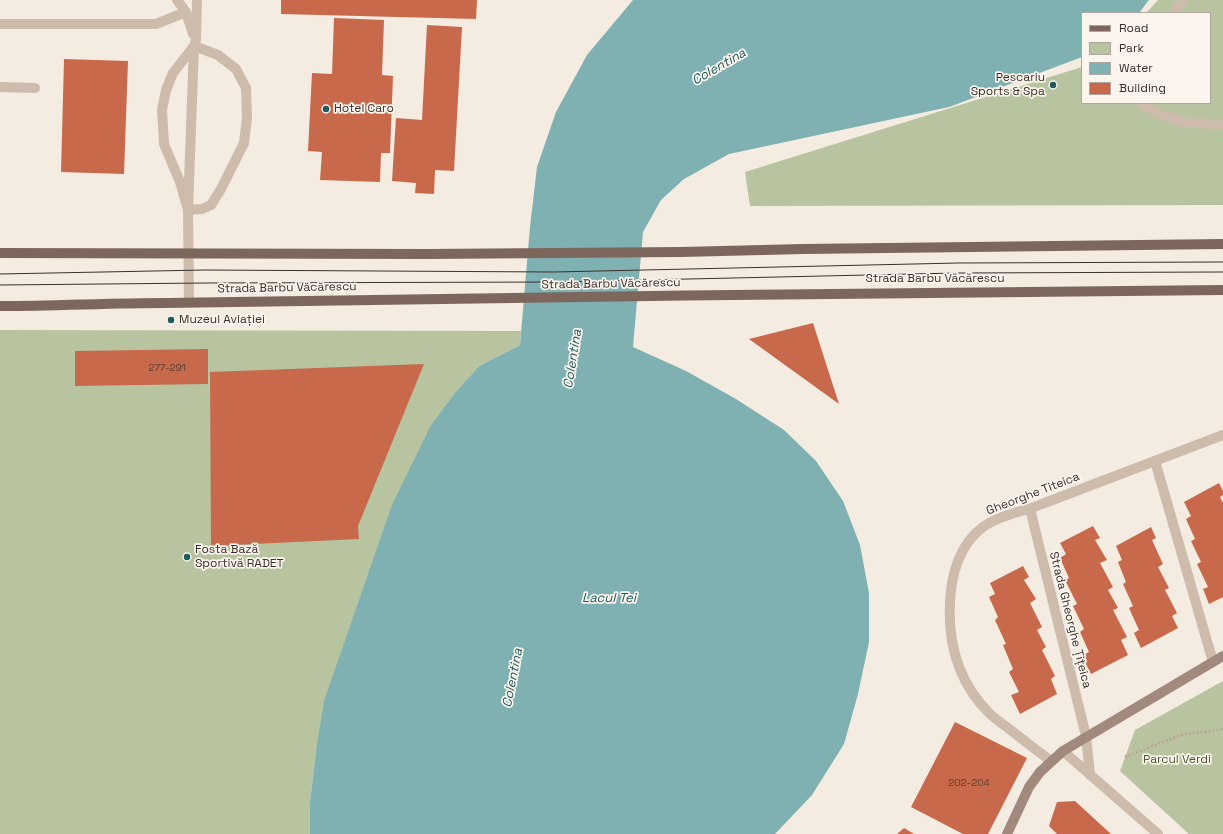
<!DOCTYPE html>
<html>
<head>
<meta charset="utf-8">
<style>
	body { margin:0 }
	#map { position:relative; width:1223px; height:834px; overflow:hidden; background:#f4ebe1; font-family:"Space Grotesk",sans-serif }
	canvas { display:block }
	.legend { position:absolute; left:1081px; top:12px; width:130px; height:92px; box-sizing:border-box; background:#fbf5ee; border:1px solid #aea6a0; margin:0; padding:5px 7px; list-style:none; font-size:12px; color:#3b302b }
	.legend li { display:flex; align-items:center; gap:8px; height:20px }
	.legend b { width:20px; border:1px solid #aea6a0 }
</style>
</head>
<body>
<div id="map">
<canvas width="1223" height="834"></canvas>
<ul class="legend">
<li><b style="height:5px;background:#7d675c"></b>Road</li>
<li><b style="height:11px;background:#b8c4a0"></b>Park</li>
<li><b style="height:11px;background:#7fb0b2"></b>Water</li>
<li><b style="height:11px;background:#c8694b"></b>Building</li>
</ul>
</div>
<script>
const ctx = document.querySelector('canvas').getContext('2d');
ctx.lineJoin = 'round';
function paint(path, color) { ctx.fillStyle = color; ctx.fill(path, 'evenodd'); }
function strokePath(path, color, width, dash) { ctx.strokeStyle = color; ctx.lineWidth = width; ctx.lineCap = dash ? 'butt' : 'round'; ctx.setLineDash(dash || []); ctx.stroke(path); }
function write(font, color, halo, rows, align = 'center') {
  ctx.font = font + ' "Space Grotesk",sans-serif'; ctx.lineWidth = 3.5; ctx.setLineDash([]); ctx.textBaseline = 'middle'; ctx.strokeStyle = halo; ctx.fillStyle = color; for (const [text, x, y, turn = 0] of rows) {
    ctx.save(); ctx.translate(x, y); ctx.rotate((+turn || 0) * Math.PI / 180); ctx.textAlign = isNaN(turn) ? turn : align; if (halo) ctx.strokeText(text, 0, 0); ctx.fillText(text, 0, 0); ctx.restore();
  }
}
paint(new Path2D(`
	M1158 0H1223V205L750 206 745 172 1082 67V103H1210V13H1146Z
	M0 330 521 331 520 345 479 366 453 395 431 425 316 751 310 802V834H0Z
	M1223 681V834H1189L1120 771 1135 730Z`), '#b8c4a0');
paint(new Path2D(`
	M633 0H1149L1139 13H1082V57L949 107 729 154 684 179 661 200 643 232 633 347 686 371 736 399 784 430 816 461 843 501 860 545 869 593V642L858 694 844 744 812 795 775 834H310V802L316 751 324 701 392 505 431 425 453 395 479 366 520 345 530 227 537 167 556 112 587 55Z`), '#7fb0b2');
paint(new Path2D(`
	M281 0H477L476 19 281 14Z
	M334 18 384 20 382 75 393 76 390 153H381L380 182 320 180 322 152 308 151 312 73 332 74Z
	M427 25 462 27 454 171 435 170 434 194 415 193 416 183 392 181 396 118 422 120Z
	M64 59 128 61 124 174 61 172Z
	M813 323 839 404 749 339Z
	M208 349V384L75 386V351Z
	M424 364 358 526 359 539 211 546 210 372Z
	M1219 483 1223 491V495L1220 497 1223 503V597L1209 604 1203 589 1208 587 1197 564 1201 562 1191 541 1195 539 1186 519 1191 516 1184 502Z
	M1093 526 1100 538 1095 540 1107 560 1100 563 1113 587 1108 590 1118 608 1113 610 1127 637 1121 640 1128 655 1091 674 1082 656 1089 652 1080 632 1084 629 1073 606 1077 604 1065 580 1069 578 1060 558 1066 554 1060 543Z
	M1151 527 1156 538 1152 540 1163 564 1158 567 1169 588 1165 590 1177 613 1172 616 1178 628 1141 648 1134 633 1139 630 1129 608 1133 606 1123 584 1126 582 1118 562 1122 560 1116 546Z
	M1023 566 1029 577 1024 580 1036 599 1030 603 1042 627 1037 630 1046 647 1042 650 1055 676 1051 679 1057 694 1020 714 1011 695 1019 692 1009 672 1013 669 1003 645 1006 644 995 620 998 617 989 597 995 594 990 583Z
	M955 722 1027 758 988 834H963L911 807Z
	M1075 801 1111 834H1057L1049 826 1057 802Z
	M904 828 914 834H897Z`), '#c8694b');
strokePath(new Path2D(`
	M1125 757 1155 745 1184 734 1219 730 1223 728`), '#b9a596', 2.5, [2, 2]);
strokePath(new Path2D(`
	M177 0 186 12 193 34
	M1174 13 1183 0
	M0 24H156L186 12
	M194 46 218 55 236 69 246 88 247 118 244 143 221 189 211 205 202 209 188 210 180 182 164 144 162 110 166 90 173 73Z
	M0 87 35 88
	M1141 103 1155 112 1182 122 1223 125
	M189 302 188 210 194 46 196 40 197 0`), '#cdbbac', 10);
strokePath(new Path2D(`
	M1155 461 1213 662
	M1030 509 1086 736 1090 775
	M1063 751 1158 834
	M1051 761C1036 750 1022 739 1008 728 1001 723 994 718 989 713 955 679 946 636 951 590 954 566 963 542 983 527 999 515 1023 512 1042 504 1102 481 1163 458 1223 435`), '#cdbbac', 10);
strokePath(new Path2D(`
	M1007 834 1029 787 1040 772 1063 751 1223 656`), '#a18a7d', 10);
strokePath(new Path2D(`
	M0 253 427 254 681 252 803 249 1223 244
	M0 306C55 306 111 303 166 303 518 297 871 293 1223 290`), '#7d675c', 10);
strokePath(new Path2D(`
	M0 274 205 270 554 272 958 263 1223 262
	M0 285 206 283 554 282 957 273 1223 272`), '#3b302b', 1);
for (const [x, y, r, color] of [
	[1053,85,4,"#1f5a5e"],
	[326,109,4,"#1f5a5e"],
	[171,320,4,"#1f5a5e"],
	[187,557,4,"#1f5a5e"]
]) { const dot = new Path2D(); dot.arc(x, y, r, 0, 2 * Math.PI); ctx.fillStyle = color; ctx.fill(dot); strokePath(dot, '#fbf5ee', 1.5); }
write('10px', '#5e3e33', null, [
	["277-291",167,368],
	["202-204",969,783]
]);
write('12px', '#3b302b', '#fbf5ee', [
	["Pescariu",1045,78,"right"],
	["Sports & Spa",1045,92,"right"],
	["Hotel Caro",334,109],
	["Muzeul Aviației",179,320],
	["Fosta Bază",195,550],
	["Sportivă RADET",195,564]
], 'left');
write('12px', '#3b302b', '#fbf5ee', [
	["Strada Barbu Văcărescu",935,279],
	["Strada Barbu Văcărescu",611,284,-1],
	["Strada Barbu Văcărescu",287,288,-1],
	["Gheorghe Titeica",1033,494,-21],
	["Strada Gheorghe Țițeica",1070,620,76]
]);
write('12px', '#4a5a2e', '#fbf5ee', [
	["Parcul Verdi",1177,760]
]);
write('italic 13px', '#1f5a5e', '#fbf5ee', [
	["Colentina",719,67,-30],
	["Colentina",573,359,-81],
	["Lacul Tei",609,598],
	["Colentina",513,678,-79]
]);
</script>
</body>
</html>
